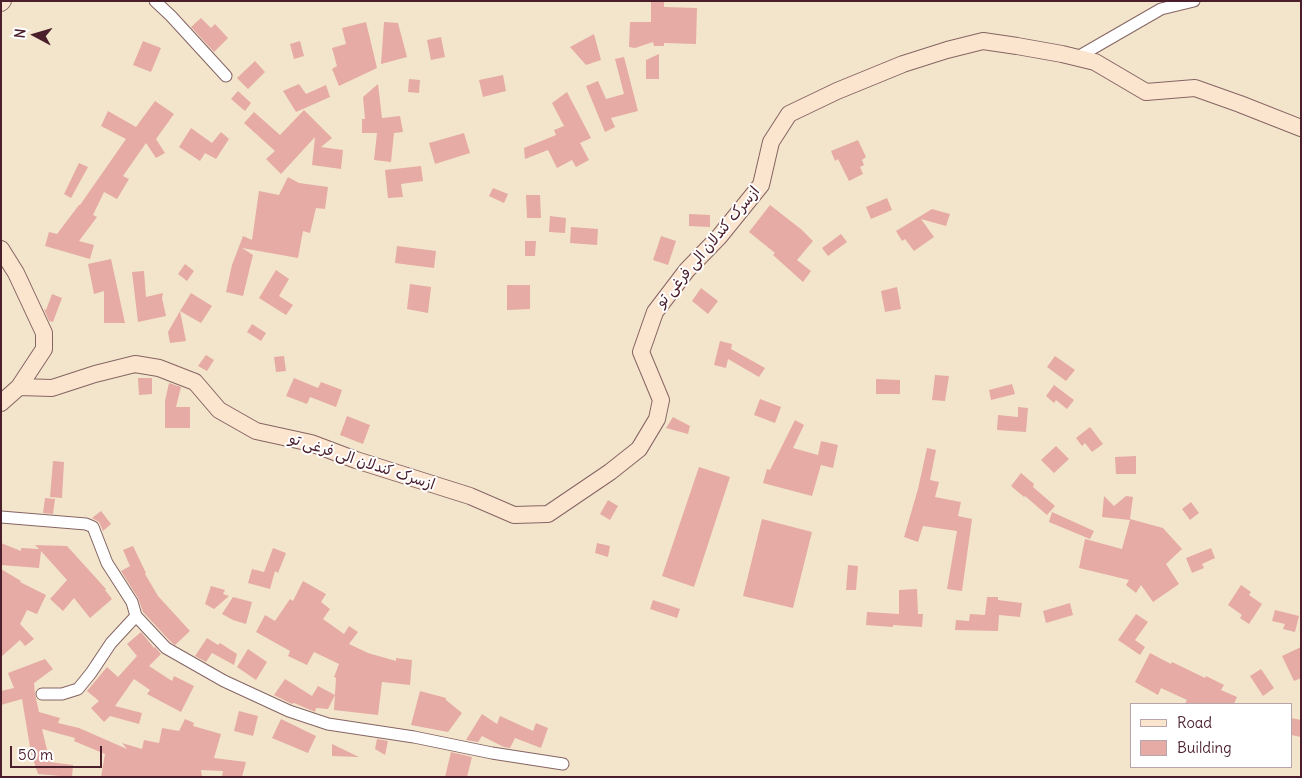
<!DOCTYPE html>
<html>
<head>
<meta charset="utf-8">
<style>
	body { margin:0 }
	#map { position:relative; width:1302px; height:778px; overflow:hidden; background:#f3e5cc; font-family:Delius,sans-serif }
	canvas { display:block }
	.frame { position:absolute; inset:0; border:2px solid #4a1f2b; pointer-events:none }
	.legend { position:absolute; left:1130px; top:703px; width:162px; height:65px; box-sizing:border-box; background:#fff; border:1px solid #b7a5aa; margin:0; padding:6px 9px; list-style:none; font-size:15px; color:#4a1f2b }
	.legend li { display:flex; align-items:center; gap:10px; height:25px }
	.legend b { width:25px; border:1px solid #b7a5aa }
	.north { position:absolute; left:10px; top:10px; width:50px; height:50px; -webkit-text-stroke:4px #fff; paint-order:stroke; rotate:276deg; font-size:14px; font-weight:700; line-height:20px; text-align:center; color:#4a1f2b }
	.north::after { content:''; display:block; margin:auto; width:18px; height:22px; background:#4a1f2b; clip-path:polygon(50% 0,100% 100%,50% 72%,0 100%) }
	.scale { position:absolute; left:10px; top:746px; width:92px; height:22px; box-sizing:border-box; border:2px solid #4a1f2b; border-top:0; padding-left:6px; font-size:15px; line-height:18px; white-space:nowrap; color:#4a1f2b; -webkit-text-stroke:4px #fff; paint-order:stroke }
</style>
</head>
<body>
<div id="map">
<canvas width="1302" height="778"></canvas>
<div class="frame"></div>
<ul class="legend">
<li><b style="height:6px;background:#fce5cf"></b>Road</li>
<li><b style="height:14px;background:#e5aba4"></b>Building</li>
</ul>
<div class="north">N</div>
<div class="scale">50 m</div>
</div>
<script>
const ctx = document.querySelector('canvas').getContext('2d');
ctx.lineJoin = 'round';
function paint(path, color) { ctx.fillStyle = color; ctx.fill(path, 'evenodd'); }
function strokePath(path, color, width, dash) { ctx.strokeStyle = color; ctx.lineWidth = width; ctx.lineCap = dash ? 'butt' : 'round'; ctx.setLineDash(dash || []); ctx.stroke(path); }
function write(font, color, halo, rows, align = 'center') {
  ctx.font = font + ' Delius,"Playpen Sans Arabic",sans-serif'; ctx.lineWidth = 4; ctx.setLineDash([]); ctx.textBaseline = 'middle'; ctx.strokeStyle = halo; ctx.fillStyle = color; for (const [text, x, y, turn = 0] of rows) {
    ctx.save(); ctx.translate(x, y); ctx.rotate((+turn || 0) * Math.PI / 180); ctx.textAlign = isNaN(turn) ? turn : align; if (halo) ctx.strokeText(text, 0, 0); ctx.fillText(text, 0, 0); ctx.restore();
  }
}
paint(new Path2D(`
	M651 2H664V7L697 8 696 44 664 43V46H654L653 42 635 48 629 47 630 22H651Z
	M201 18 211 28 215 24 228 38 214 52 191 27Z
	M366 22 377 68 339 86 332 69 337 66 332 48 346 44 342 28Z
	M384 22 398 23 407 57 381 64Z
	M594 34 601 60 586 65 570 47Z
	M441 37 445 57 431 60 427 40Z
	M143 41 161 48 151 72 133 65Z
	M300 41 304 56 294 59 290 44Z
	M659 54V79H646V60Z
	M624 57 638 111 611 118 615 127 605 132 586 86 598 81 606 99 624 94 615 59Z
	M255 61 265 72 248 89 237 78Z
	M503 75 506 91 483 97 479 80Z
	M409 79 420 80 419 93 408 92Z
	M299 84 306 94 326 85 330 97 296 112 283 91Z
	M378 84 382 118 400 116 403 132 394 133 391 162 374 160 377 133H362V119H365L363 97Z
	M238 91 251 103 245 111 231 99Z
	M567 92 591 138 580 143 589 160 576 167 572 160 557 168 548 150 525 159 524 148 556 135 554 130 564 126 552 103Z
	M155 101 174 114 156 139 165 153 156 158 146 143 123 176 129 179 117 199 104 192 93 215 97 217 79 241 94 245 90 259 45 246 49 232 57 234 79 205H80L126 139 101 126 108 111 136 127Z
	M304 110 332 138 321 147 343 150 341 169 312 165 315 137 281 174 266 159 275 151 244 123 254 112 280 135Z
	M191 128 212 143 221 132 229 139 216 159 205 153 200 161 179 147Z
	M464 133 470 153 435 164 429 143Z
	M858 140 866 157 862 160 864 165 860 167 863 174 849 181 838 159 835 161 831 151Z
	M79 163 88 167 71 198 64 194Z
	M421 166 423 181 401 184 403 197 388 198 385 170Z
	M288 177 299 183 328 187 325 209 316 208 310 233 303 231 298 258 242 248 253 255 243 296 226 292 232 265 243 236 252 240 259 191 279 195Z
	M493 188 508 194 504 203 489 196Z
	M526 195H540L541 218H527Z
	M887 198 892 210 871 219 866 207Z
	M770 205 802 230 813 241 797 260 811 271 803 282 773 255 775 253 749 232Z
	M932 209 950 214 946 226 921 219 934 237 914 251 905 239 902 241 896 231Z
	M689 214 710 215V227L689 226Z
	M550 216 566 218 565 233 549 232Z
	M571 227 598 229 597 245 570 243Z
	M841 234 847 242 828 256 822 248Z
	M661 236 676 241 668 265 653 260Z
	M525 241H536L535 256H525Z
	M397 246 436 251 434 268 395 263Z
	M111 259 125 323H104V291L94 294 88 264Z
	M185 264 194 271 187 281 178 274Z
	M276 270 289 279 279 296 293 305 286 315 259 298Z
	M144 271 146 297 163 293 162 298 166 316 138 322 132 272Z
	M410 284 431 287 428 313 407 309Z
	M507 285H530V309L507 310Z
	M897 287 901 309 885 312 881 291Z
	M701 288 718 301 708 314 692 301Z
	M191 293 212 306 201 323 180 311Z
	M52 294 62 298 53 322 49 321 44 309 46 310Z
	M180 311 186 341 170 343 168 332Z
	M252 324 266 333 261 341 247 332Z
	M720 341 732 344 731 349 765 368 759 377 728 359 726 368 714 365Z
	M206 355 214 360 207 371 198 366Z
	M284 356 286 371 276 372 274 357Z
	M1055 356 1075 370 1066 381 1047 367Z
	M935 375 949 376 945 401 932 400Z
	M138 378H152V394L139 395Z
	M294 378 318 388 321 382 342 390 336 407 310 397 307 404 286 396Z
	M876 379 900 380V394H876Z
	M169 383 181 387 176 407H190V428H165V401Z
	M1012 384 1015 394 991 400 989 390Z
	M1054 385 1074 400 1067 409 1056 400 1054 403 1046 396Z
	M760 399 781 407 775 423 754 415Z
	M1018 407 1028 408 1026 432 997 430 998 415 1018 417Z
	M347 416 370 425 363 444 340 435Z
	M673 417 690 426 688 434 666 428Z
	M795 420 804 425 793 448 818 455 821 441 838 445 833 468 821 465 812 496 763 483 767 469 770 470Z
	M1090 427 1103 444 1092 452 1085 443 1082 446 1076 438Z
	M1056 446 1069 459 1054 473 1041 460Z
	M927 448 936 450 930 480 939 482 935 497 961 502 958 516 972 519 962 591 947 589 957 531 923 526 918 542 904 537 918 489Z
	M1136 456V474H1116L1115 457Z
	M53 461 64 462 62 498 50 497Z
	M699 467 730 477 694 587 662 576Z
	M1021 473 1034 484 1033 487 1055 506 1047 515 1025 496 1024 497 1011 486Z
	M1104 496 1114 506 1126 496 1133 497 1130 519 1163 528 1182 549 1166 564 1179 584 1153 602 1141 585 1136 593 1126 585 1129 580 1079 568 1085 539 1122 549 1130 520 1102 517Z
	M45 498 55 499 53 514 43 513Z
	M608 500 618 506 610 520 600 514Z
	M1191 502 1199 513 1190 520 1182 509Z
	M101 511 111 524 103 531 99 522 92 518Z
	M1052 512 1094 531 1090 539 1049 522Z
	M762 519 812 532 793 608 743 596Z
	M1 543 21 551V548L39 549 35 545 67 546 106 589 105 590 112 599 90 618 74 598 63 611 50 599 67 580 41 551 39 568 1 565Z
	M597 543 610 546 608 557 595 553Z
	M133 546 146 573 145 574 158 596 190 631 175 645 171 642 143 612 138 598 121 571 130 566 123 550Z
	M273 548 286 553 278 573 275 571 270 589 248 583 252 569 264 572Z
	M1211 548 1215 558 1202 564 1204 568 1192 573 1186 558Z
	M848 565 858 566 856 590H846Z
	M1 569 21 581 20 582 46 595 37 614 27 610 20 624 34 639 25 646 20 640 1 657Z
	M303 581 326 594 321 602 330 609 323 619 344 634 349 626 358 632 349 644 368 653 396 661V658L412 660 410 685 382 682 378 715 334 710 336 678 334 677 339 664 314 652 307 665 288 656 290 651 256 632 265 615 275 621 290 599 293 601Z
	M1241 585 1251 592 1249 595 1262 604 1249 624 1240 618 1242 615 1228 605Z
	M211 586 225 590 223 594 229 596 214 609 205 604Z
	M917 589 918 614H923L922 627 893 625V627L866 625 867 612 899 614V590Z
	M233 597 252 602 246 624 233 620 222 614Z
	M987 597H998V600L1022 603 1020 617 999 615 998 631 955 630 956 620 969 621 970 614 985 615Z
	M653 600 680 609 677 618 650 609Z
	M1070 603 1073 615 1046 623 1043 611Z
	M1275 610 1299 616 1295 632 1283 629 1285 624 1272 621Z
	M1136 614 1148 622 1135 640 1145 647 1140 655 1118 640Z
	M141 632 154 648 155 647 161 654 149 666 172 681 174 676 194 686 181 712 147 694 150 690 134 679 115 706 142 713 139 724 110 716 104 722 91 708 99 701 87 691 107 667 118 677 137 656 127 644Z
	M207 638 218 645 220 643 237 654 234 665 212 653 206 662 195 656Z
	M1301 647V678L1294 681 1282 656Z
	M248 649 267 662 256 680 237 667Z
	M1150 653 1171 664 1172 662 1205 678 1206 676 1224 685 1221 690 1237 697 1234 704H1185L1187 700 1161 688 1158 695 1135 682Z
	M45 659 53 669 34 683 35 694 39 712 60 718 58 723 79 728 127 749 122 743 142 749 144 740 159 743 162 728 179 731 185 719 194 723 193 726 221 734 214 758 246 762 242 777H222L223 771 201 770 202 777H101L105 754 74 741 75 738 42 729 50 762 73 765 72 777 38 774 31 753 22 699 1 705V691L14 688 8 673Z
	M1261 669 1274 688 1263 696 1250 676Z
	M285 679 312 696 318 686 335 695 328 709 316 708 315 712 294 703 292 704 274 695Z
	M420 691 446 698V700L462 713 448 732 411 725Z
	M239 711 258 716 253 736 234 731Z
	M482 714 497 724 500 716 533 731 536 723 548 728 541 748 515 738 510 748 504 747 482 736 478 742 466 740Z
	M1291 718 1301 720V737L1291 735Z
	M281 719 316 736 308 753 272 738Z
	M377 739 388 741 385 755 375 749Z
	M332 744 359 757 332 756Z
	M451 752 472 757 467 777H445Z`), '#e5aba4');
const street = new Path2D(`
	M155 1 171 16 226 76
	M1076 58 1161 9 1194 1
	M1 517 86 524 93 527 107 563 132 602 136 616 166 648 224 681 289 711 328 724 414 737 492 753 563 764
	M42 694H62L78 689 91 673 111 643 136 616`);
const secondary = new Path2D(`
	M1 3 3 1
	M1 249 16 273 44 333V349L19 387 1 403
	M19 387 52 388 95 374 135 364 159 368 195 382 219 410 256 431 311 443 356 460 470 496 514 515 548 514 610 472 639 449 657 419 661 400 641 352 655 312 687 270 719 237 761 185 771 142 789 114 837 91 903 64 947 50 983 41 1017 46 1062 54 1095 62 1146 92 1195 88 1240 104 1301 128`);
strokePath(street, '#856463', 13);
strokePath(secondary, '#856463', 18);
strokePath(street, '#fff', 11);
strokePath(secondary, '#fce5cf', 16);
write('15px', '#4a1f2b', '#fff', [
	["ازسرک کندلان الی فرغی تو",708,247,-50],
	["ازسرک کندلان الی فرغی تو",362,462,18]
]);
</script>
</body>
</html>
